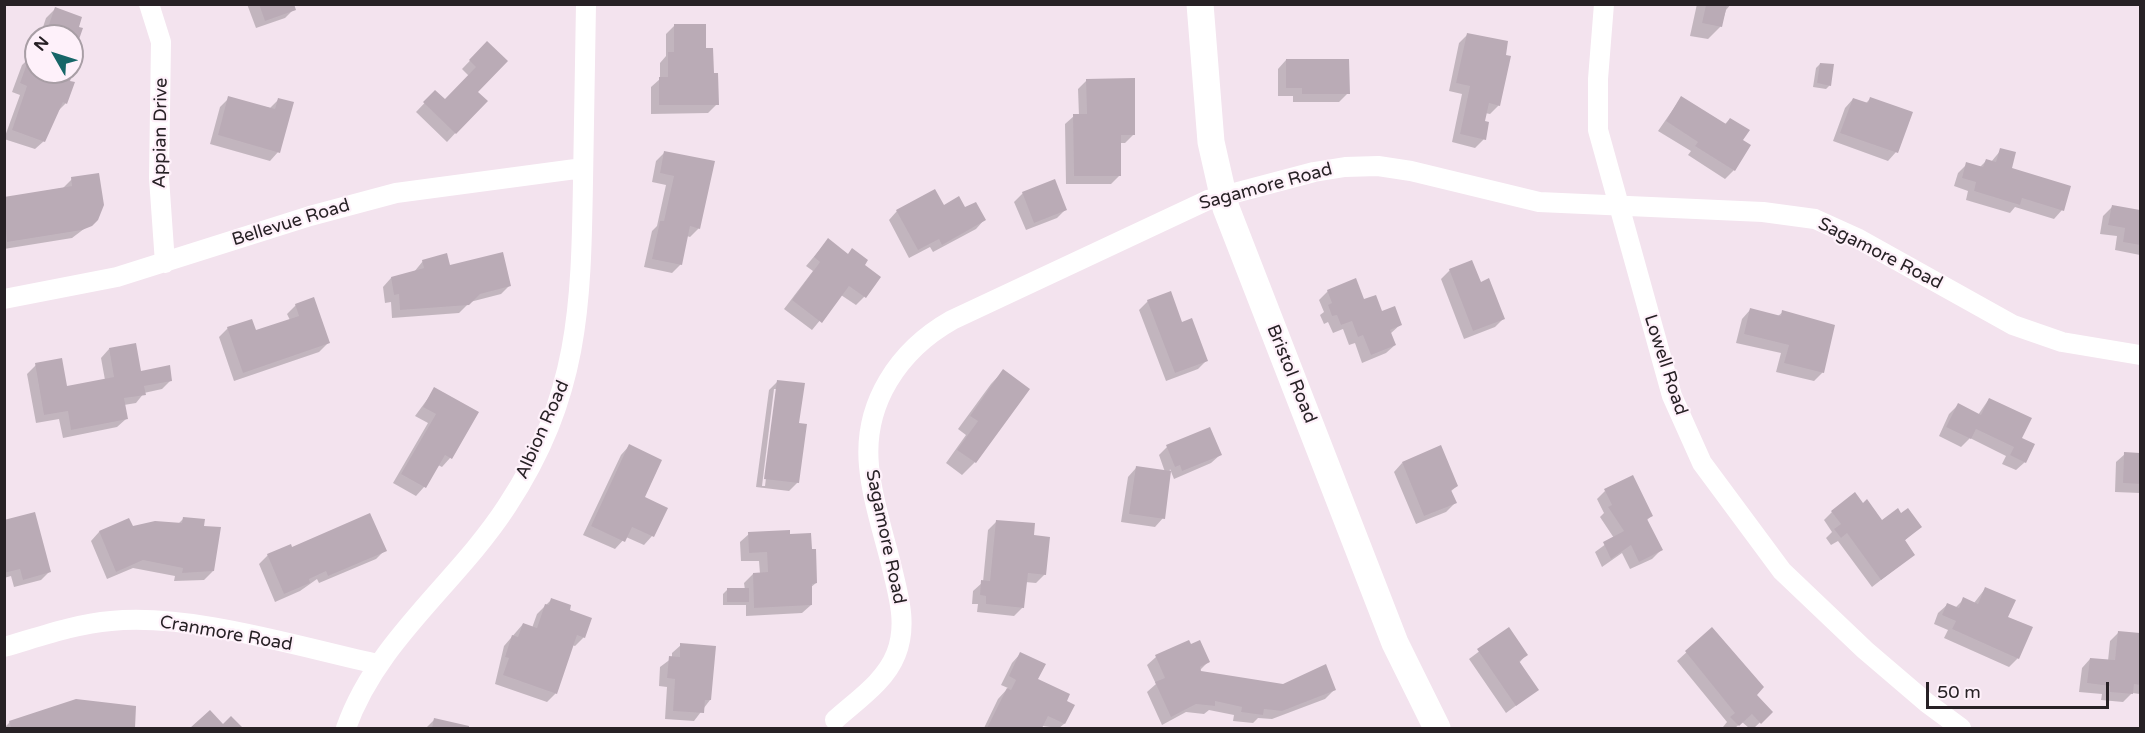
<!DOCTYPE html>
<html>
<head>
<meta charset="utf-8">
<style>
	body { margin:0 }
	#map { position:relative; width:2145px; height:733px; overflow:hidden; background:#f3e3ee; font-family:"Varela Round",sans-serif }
	canvas { display:block }
	.frame { position:absolute; inset:0; border:6px solid #272125; pointer-events:none }
	.north { position:absolute; left:24px; top:24px; width:60px; height:60px; box-sizing:border-box; background:#fef1fa; border:2px solid #a89ea5; border-radius:50%; rotate:309deg; font-size:16px; font-weight:700; line-height:24px; text-align:center; color:#272125 }
	.north::after { content:''; display:block; margin:auto; width:21px; height:27px; background:#176668; clip-path:polygon(50% 0,100% 100%,50% 72%,0 100%) }
	.scale { position:absolute; left:1926px; top:682px; width:183px; height:27px; box-sizing:border-box; border:3px solid #272125; border-top:0; padding-left:8px; font-size:18px; line-height:21px; white-space:nowrap; color:#272125; -webkit-text-stroke:4px #fef1fa; paint-order:stroke }
</style>
</head>
<body>
<div id="map">
<canvas width="2145" height="733"></canvas>
<div class="frame"></div>
<div class="north">N</div>
<div class="scale">50 m</div>
</div>
<script>
const ctx = document.querySelector('canvas').getContext('2d');
ctx.lineJoin = 'round';
function paint(path, color) { ctx.fillStyle = color; ctx.fill(path, 'evenodd'); }
function strokePath(path, color, width, dash) { ctx.strokeStyle = color; ctx.lineWidth = width; ctx.lineCap = dash ? 'butt' : 'round'; ctx.setLineDash(dash || []); ctx.stroke(path); }
function write(font, color, halo, rows, align = 'center') {
  ctx.font = font + ' "Varela Round",sans-serif'; ctx.lineWidth = 4.5; ctx.setLineDash([]); ctx.textBaseline = 'middle'; ctx.strokeStyle = halo; ctx.fillStyle = color; for (const [text, x, y, turn = 0] of rows) {
    ctx.save(); ctx.translate(x, y); ctx.rotate((+turn || 0) * Math.PI / 180); ctx.textAlign = isNaN(turn) ? turn : align; if (halo) ctx.strokeText(text, 0, 0); ctx.fillText(text, 0, 0); ctx.restore();
  }
}
paint(new Path2D(`
	M247 4H292L294 9 285 18 256 28Z
	M1697 4H1731L1726 10 1721 26 1708 39 1690 36Z
	M55 9 80 18 72 70V36H40L46 18Z
	M675 25 704 50 717 104 708 113 651 114V87L660 79V63L666 56V34Z
	M1468 34 1499 105 1490 114 1485 113 1484 139 1475 148 1452 142 1462 94 1449 91 1459 43Z
	M487 43 476 93 485 101 447 142 416 112 435 92 445 101 469 76 462 69Z
	M36 47V72H71L66 103 57 112 44 141 35 149 4 139 20 95 12 92 22 65 34 54Z
	M1286 60 1348 93 1339 102H1293V96H1278V69Z
	M1820 64 1830 85 1826 89 1813 87 1816 68Z
	M1087 80 1134 134 1125 143H1120V175L1111 184H1066L1065 124 1074 116H1079L1078 89Z
	M229 98 270 108 279 99 278 152 270 161 210 144 220 107Z
	M1681 98 1724 125 1730 119 1741 141 1734 170 1725 179 1688 155 1691 151 1658 131Z
	M1853 99 1865 104 1870 99 1896 152 1888 161 1833 141 1845 108Z
	M2001 150 2010 169 2062 210 2054 219 2015 207 2010 213 1966 200 1968 191 1954 186 1958 173 1967 164 1979 168 1986 161 1991 162Z
	M665 152 699 228 690 237 687 236 681 264 672 273 644 267 652 231 657 226 666 185 652 182 656 161Z
	M72 179 97 219 72 238 4 249V198L63 188Z
	M1023 193 1065 210 1057 218 1026 230 1014 202Z
	M943 207 965 209 984 220 976 229 933 252 930 247 909 258 889 220 897 211Z
	M2112 207 2140 212V255L2115 250 2117 236 2100 234 2103 216Z
	M828 240 863 265 864 297 856 305 841 295 812 330 784 309 813 271 806 266Z
	M423 261 449 267 510 285 501 294 470 302 459 313 392 318 391 302 385 303 383 287 391 278 414 272Z
	M1450 270 1480 284 1503 319 1495 327 1464 339 1441 279Z
	M1328 291 1363 301 1401 324 1390 334 1395 345 1386 353 1362 363 1355 343 1349 345 1343 329 1333 333 1328 322 1324 324 1320 315 1324 312 1319 300Z
	M1148 301 1182 324 1206 361 1198 369 1166 381 1139 310Z
	M296 305 328 343 319 352 234 381 219 337 228 328 255 332 290 320 287 314Z
	M1750 310 1778 316 1783 312 1823 372 1814 381 1776 372 1781 353 1736 343 1742 319Z
	M109 349 140 373 171 380 162 389 144 393 136 403 124 405 126 419 117 427 63 438 59 419 36 423 27 374 36 365 66 388 105 380 101 358Z
	M1003 371 975 462 962 475 946 463 966 435 958 429 991 384Z
	M778 381 797 424 798 482 789 491 756 487 769 390ZM774 389H777L765 486H762Z
	M435 389 477 413 450 458 442 467 438 465 424 487 416 496 393 483 428 423 415 416Z
	M1989 399 2020 438 2025 462 2016 470 2002 464 2006 456 1970 438 1961 447 1939 436 1949 414 1958 405 1978 415Z
	M629 446 643 498 666 509 652 536 644 545 626 537 615 549 583 535 621 455Z
	M1167 447 1220 455 1211 463 1174 479 1170 469 1163 518 1155 527 1121 522 1128 477 1136 468 1165 472 1159 455Z
	M2125 454H2140V493L2115 492 2116 462Z
	M1402 463 1457 486 1450 492 1455 503 1446 512 1416 524 1394 472Z
	M1605 491 1652 515 1646 521 1661 550 1652 559 1630 569 1622 553 1602 567 1595 552 1614 538 1600 517 1604 513 1597 499Z
	M1862 505 1882 522 1920 527 1904 541 1913 555 1872 587 1838 541 1831 545 1826 538 1832 532 1824 520 1832 512Z
	M184 518 203 527 213 571 204 580 174 581 175 576 133 568 107 579 91 541 99 532 128 520 132 528 178 524Z
	M997 521 1032 537 1045 574 1036 583 1025 582 1023 607 1014 616 977 612 978 604H972L973 591 983 582 988 530Z
	M4 522 50 571 41 580 14 587 11 576 4 578Z
	M749 534 816 583 810 588 811 605 802 613 746 616V605H723V594L727 590H745L744 583 753 574H760L759 561H741L740 542Z
	M291 549 385 550 376 559 319 583 317 579 300 591 275 602 259 564 268 555Z
	M1985 589 2006 618 2018 658 2009 667 1944 638 1948 630 1934 624 1938 613 1947 605 1955 608 1964 599 1974 603Z
	M552 599 568 611 584 637 575 646 572 645 556 693 547 702 495 684 504 646 523 624 532 628 537 614Z
	M1509 629 1526 655 1519 663 1537 690 1506 713 1469 659Z
	M1712 629 1755 695 1771 712 1754 728H1749L1742 722 1735 728H1724L1723 727 1727 722 1677 661Z
	M2119 632 2140 635V694L2132 693 2123 702 2101 700 2102 694 2079 692 2082 668 2090 659 2108 661 2110 641Z
	M681 645 710 700 694 721 665 719 667 687 659 686 660 667 672 658V653Z
	M1020 654 1036 680 1065 702 1064 724 1059 728 1042 726 1040 728H984L998 699 1008 688 1001 685 1012 663Z
	M1156 657 1208 662 1198 672 1283 686 1334 690 1325 699 1272 719 1258 718 1253 723 1233 721 1234 715 1209 710 1204 714 1186 712 1162 725 1147 692 1156 684 1147 665Z
	M134 707 133 728H4L10 722Z
	M210 712 223 726 231 718 241 728H192Z
	M434 720 467 727V728H426Z`), '#0003');
paint(new Path2D(`
	M259 4H294L296 10 265 21Z
	M1706 5H1727L1722 27 1702 23Z
	M55 7 82 17 79 27 83 28 77 45 82 47 70 81 75 82 67 104 63 102 45 142 12 130 27 86 20 83 30 55 34 56 36 52V72H72V36H45Z
	M674 24H706V48H713L714 73H718L719 105H659V77H668V52H674Z
	M1467 33 1508 41 1506 55 1511 56 1500 106 1489 103 1485 121 1489 122 1486 140 1460 134 1470 86 1456 83Z
	M487 41 508 61 478 92 488 101 456 134 423 102 435 90 445 99 476 67 469 60Z
	M1286 59H1349L1350 94H1302V88H1286Z
	M1820 63 1834 64 1831 86 1817 83Z
	M1135 78V135H1121V176H1074L1073 114H1087L1086 79Z
	M228 96 275 109 278 98 294 102 280 153 218 135Z
	M1681 96 1726 124 1730 118 1750 130 1743 140 1751 145 1735 171 1695 146 1698 142 1666 121Z
	M1870 97 1913 112 1898 153 1840 133 1853 98 1868 103Z
	M2000 148 2016 152 2012 168 2071 186 2064 211 2022 198 2020 205 1974 191 1976 182 1962 178 1966 162 1983 167 1986 159 1996 162Z
	M664 151 715 161 700 229 690 226 682 265 652 259 660 221H664L674 176 660 173Z
	M99 173 104 205 98 220 92 226 82 230 7 242 4 197 72 186 71 177Z
	M1055 179 1067 210 1034 223 1022 192Z
	M935 189 944 205 959 196 965 207 976 202 986 220 942 245 939 239 918 250 896 210Z
	M2112 205 2140 210V245L2123 242 2125 228 2108 225Z
	M828 238 848 254 852 248 868 260 865 265 881 277 866 298 849 286 822 323 792 300 820 262 814 257Z
	M503 252 511 286 480 294 469 305 400 310 399 294 394 295 391 277 424 268 422 260 447 253 450 265Z
	M1472 260 1481 282 1489 278 1505 319 1473 331 1449 269Z
	M1356 278 1364 299 1376 295 1382 311 1395 306 1402 325 1390 330 1396 345 1371 355 1363 335 1358 337 1352 321 1341 325 1337 315 1332 316 1328 305 1332 303 1327 290Z
	M1171 291 1182 322 1192 318 1208 361 1175 373 1147 300Z
	M314 297 330 343 243 373 227 327 252 319 256 330 299 316 295 304Z
	M1750 308 1781 316 1782 310 1835 325 1824 373 1784 363 1789 345 1744 334Z
	M136 343 141 371 170 365 172 381 144 386 146 395 124 398 128 419 71 430 68 411 44 415 35 363 62 358 67 386 114 377 109 348Z
	M1003 369 1030 389 976 463 957 450 978 421 970 416Z
	M777 380 805 383 799 423 807 424 799 483 764 479Z
	M434 387 479 412 452 459 445 455 426 488 401 474 436 414 423 407Z
	M1989 398 2032 418 2022 438 2035 444 2026 463 2010 455 2014 447 1976 429 1971 439 1946 427 1958 403 1981 415Z
	M1210 427 1222 455 1182 471 1180 465 1175 467 1166 445Z
	M629 444 662 460 645 497 668 508 654 537 632 527 625 542 591 526Z
	M1441 445 1458 486 1451 490 1457 503 1424 516 1402 462Z
	M2124 452 2140 453V484L2123 483Z
	M1136 466 1171 471 1165 519 1129 514Z
	M1633 475 1653 516 1647 519 1663 550 1639 562 1631 545 1611 559 1603 542 1624 531 1608 507 1612 505 1604 489Z
	M1855 492 1863 503 1867 499 1882 520 1898 508 1901 513 1908 508 1922 527 1905 540 1915 555 1881 580 1847 533 1841 538 1834 529 1841 524 1831 511Z
	M35 512 51 572 23 580 20 569 4 573V520Z
	M370 513 387 551 328 576 326 571 309 579 310 583 284 594 267 554 291 544 292 547Z
	M183 517 205 519 204 526 221 527 214 571 182 573 183 568 143 560 116 572 99 531 129 518 133 526 155 521 182 523Z
	M996 520 1035 523 1034 535 1050 537 1046 575 1028 573 1024 608 986 604V596L980 595 981 580 990 581Z
	M790 530V534L811 533 812 549H816L817 583 812 584V605L754 608 753 573 768 572 767 552 749 553 748 532Z
	M1985 587 2016 600 2008 617 2033 627 2019 659 1952 629 1956 621 1942 615 1947 603 1959 608 1963 597 1978 604Z
	M727 588H749V602H727Z
	M551 598 571 605 570 610 592 618 585 638 577 635 557 694 503 675 509 658 505 657 512 635 518 637 523 623 537 628 545 604 549 605Z
	M1509 627 1528 655 1519 661 1539 690 1516 706 1477 649Z
	M1712 627 1764 687 1757 695 1773 712 1761 724 1752 714 1739 726 1730 717 1735 713 1685 651Z
	M2118 631 2140 633V685L2134 684 2133 694 2110 692V686L2087 683 2090 658 2115 660Z
	M1189 640 1191 644 1200 640 1210 662 1200 667 1201 671 1283 684 1326 664 1336 690 1282 711 1264 709 1263 715 1241 712 1242 707 1215 701V706L1196 704 1171 717 1155 682 1165 678 1155 655Z
	M680 643 716 646 711 700H705L704 713 673 711 675 679 667 678 669 656 680 657Z
	M1020 652 1046 664 1038 679 1070 694 1067 701 1075 705 1065 724 1048 716 1042 728H987L1007 688 1011 690 1016 680 1009 676Z
	M76 699 136 706 135 728H11L9 721Z
	M210 710 223 724 231 716 243 728H190Z
	M434 718 469 726V728H432Z`), '#baabb6');
strokePath(new Path2D(`
	M149 4 161 42 159 178 165 263
	M1604 4 1598 79V130L1672 396 1702 463 1782 571 1865 650 1927 703 1961 728
	M4 299 117 277 310 216 396 193 583 168
	M4 647C39 637 75 624 111 621 191 613 299 647 378 664
	M835 720C857 700 885 682 896 654 908 624 898 594 891 564 883 532 872 499 869 466 863 403 899 350 952 320L1208 200 1314 172 1345 167 1378 166 1411 171 1539 202 1763 212 1815 219 1857 238 2013 325 2062 342 2140 355
	M346 728C377 640 457 583 507 506 579 396 581 308 583 181 584 122 585 63 586 4`), '#fff', 20);
strokePath(new Path2D(`
	M1200 4 1211 142 1226 208 1395 643 1437 728`), '#fff', 27);
write('18px', '#272125', '#fef1fa', [
	["Appian Drive",161,133,-89],
	["Sagamore Road",1266,187,-15],
	["Bellevue Road",291,223,-17],
	["Sagamore Road",1880,254,27],
	["Lowell Road",1665,365,72],
	["Bristol Road",1291,374,68],
	["Albion Road",543,430,-66],
	["Sagamore Road",885,537,78],
	["Cranmore Road",226,634,10]
]);
</script>
</body>
</html>
